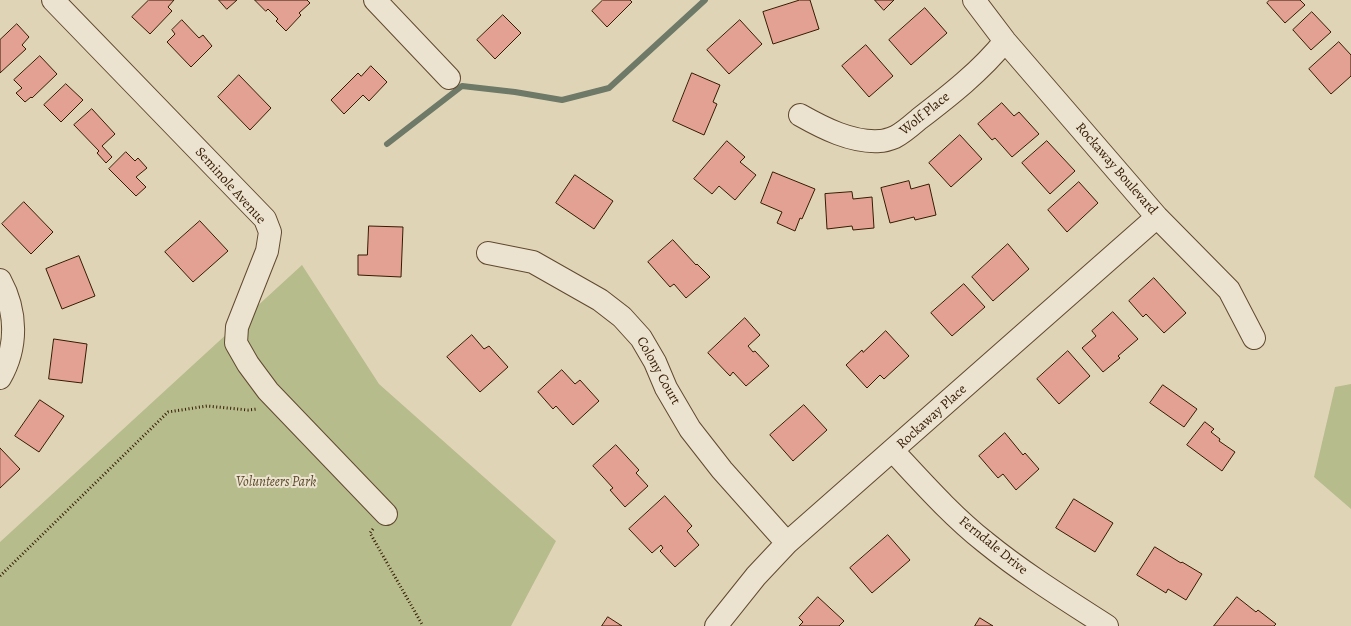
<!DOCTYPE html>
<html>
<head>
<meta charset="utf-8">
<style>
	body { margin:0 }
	canvas { display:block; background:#e0d4b6 }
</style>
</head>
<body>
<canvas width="1351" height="626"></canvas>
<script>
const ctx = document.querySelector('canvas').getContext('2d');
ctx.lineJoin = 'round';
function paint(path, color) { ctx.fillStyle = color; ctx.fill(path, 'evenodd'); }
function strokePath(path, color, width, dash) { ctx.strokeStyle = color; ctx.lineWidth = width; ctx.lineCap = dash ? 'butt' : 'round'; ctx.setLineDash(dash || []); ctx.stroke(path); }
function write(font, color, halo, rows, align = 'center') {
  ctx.font = font + ' Alegreya,serif'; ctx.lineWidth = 4; ctx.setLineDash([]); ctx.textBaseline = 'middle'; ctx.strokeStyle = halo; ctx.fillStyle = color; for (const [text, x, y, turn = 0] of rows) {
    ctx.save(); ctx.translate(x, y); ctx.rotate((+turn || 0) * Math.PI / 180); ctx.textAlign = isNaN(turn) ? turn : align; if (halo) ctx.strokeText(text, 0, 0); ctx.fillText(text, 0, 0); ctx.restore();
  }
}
paint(new Path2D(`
	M302 265 379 384 556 541 511 626H0V542Z
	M1351 384V509L1314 477 1335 387Z`), '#b6bc8c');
strokePath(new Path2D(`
	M387 144 462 86 515 92 562 100 609 88 705 0`), '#6e7967', 6);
const building = new Path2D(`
	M149 0H174L168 7 172 11 150 34 132 17Z
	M219 0H237L227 9Z
	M255 0H307L310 3 299 13 301 15 286 31 276 21 278 19 268 9 266 11Z
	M603 0H630L632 2 607 27 592 11Z
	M800 0H810L819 29 773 44 763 12Z
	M875 0H894L884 10Z
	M1270 0H1300L1305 5 1285 23 1267 3Z
	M925 8 947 33 911 65 889 40Z
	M1312 12 1331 32 1311 50 1293 30Z
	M503 15 521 33 495 59 477 40Z
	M182 20 199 38 203 35 212 46 191 67 167 42 175 34 172 30Z
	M740 20 762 44 729 74 707 50Z
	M17 24 29 37 22 45 26 49 0 73V40Z
	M1339 42 1351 55V76L1331 94 1309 69Z
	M866 45 893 76 869 97 842 66Z
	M40 56 57 74 32 98 31 97 25 102 16 93 22 88 14 80Z
	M371 66 387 82 369 101 363 95 344 114 331 100 358 73 361 76Z
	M692 73 720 85 713 102 717 104 704 135 673 121Z
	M239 75 271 108 250 130 218 97Z
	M66 84 83 100 61 122 44 105Z
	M1002 103 1014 116 1019 112 1039 134 1012 157 995 138 992 140 978 124Z
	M92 109 115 134 102 146 112 157 106 163 97 153 99 151 74 125Z
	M960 135 982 159 951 187 929 163Z
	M727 141 745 157 740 162 756 175 735 200 719 186 712 194 694 179Z
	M1047 141 1075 171 1050 194 1022 163Z
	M126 152 135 161 138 158 147 168 136 177 146 187 136 196 109 169Z
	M773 172 815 189 802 219 800 218 795 231 777 223 782 212 761 203Z
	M575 175 613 201 594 229 556 203Z
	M909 181 911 189 929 184 936 215 915 220 914 217 890 223 881 188Z
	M1079 182 1098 203 1067 232 1048 210Z
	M852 192 853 199 872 197 874 228 853 230 852 226 827 229 825 194Z
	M24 202 53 232 31 254 2 224Z
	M200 221 228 251 193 282 165 252Z
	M369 226 403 227 401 277 358 275V255H367Z
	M673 240 696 265 697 264 710 277 686 298 674 284 670 287 648 262Z
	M1008 244 1029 269 993 301 972 277Z
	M79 256 95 296 62 309 46 269Z
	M1154 278 1186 313 1164 333 1146 314 1143 317 1129 301Z
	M964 284 985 307 952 336 931 313Z
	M1113 312 1138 339 1118 356 1120 358 1103 372 1082 348 1096 336 1092 331Z
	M745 318 760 335 748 346 753 352 755 351 769 366 746 386 733 372 730 376 708 353Z
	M886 331 909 356 884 379 880 375 867 388 846 365 862 350 863 352Z
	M472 335 484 349 489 346 508 367 480 392 447 357Z
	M54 339 87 344 82 383 49 379Z
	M1068 351 1090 376 1059 404 1037 379Z
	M562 370 575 384 580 380 599 401 573 425 556 406 553 409 538 392Z
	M1163 385 1197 409 1184 427 1150 403Z
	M40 400 64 416 39 452 15 436Z
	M804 405 827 430 793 461 770 435Z
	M1205 422 1214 429 1211 432 1220 439 1219 441 1235 452 1222 471 1187 445Z
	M1005 433 1023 455 1025 453 1039 469 1016 490 1003 474 998 478 979 456Z
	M616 445 639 470 636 473 648 486 625 507 610 490 613 488 593 466Z
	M0 448 20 469 0 488Z
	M665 496 692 526 687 531 699 545 675 567 660 551 663 548 661 545 652 553 629 529Z
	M1074 499 1113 523 1095 552 1056 528Z
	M888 535 910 560 872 593 850 568Z
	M1155 547 1181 563 1182 562 1202 574 1186 600 1168 589 1166 593 1137 575Z
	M818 597 844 621 839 626H799L803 622 799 618Z
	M1237 597 1256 612 1258 610 1276 624 1274 626H1214Z
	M608 617 622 626H602Z
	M980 618 993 626H975Z`);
paint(building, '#e3a193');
strokePath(building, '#361b02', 1);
const minor = new Path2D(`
	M53 0 265 219 270 232 267 251 237 327 236 343 248 364 268 391 386 514
	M375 0 449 78
	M974 0 1005 41 1157 217 1229 290 1254 338
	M800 115C823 128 852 143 880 141 884 141 890 139 895 137 903 133 912 125 919 119 949 96 981 71 1005 41
	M488 253 533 262 600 300 622 317 641 338 655 362 666 388 690 429 722 470 787 543
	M0 280C17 311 18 347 0 378
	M893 451C922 482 951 515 985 542 1023 573 1065 599 1107 626
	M716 626 756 576 787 543 1157 217`);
strokePath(minor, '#60492f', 24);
strokePath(new Path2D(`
	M373 529 370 533 423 626
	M0 576 168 412 207 406 248 410 257 409`), '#361b02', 3, [1, 2.5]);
strokePath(minor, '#ebe3d0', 22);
write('14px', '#361b02', '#ebe3d0', [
	["Wolf Place",925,114,-39],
	["Rockaway Boulevard",1116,169,49],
	["Seminole Avenue",230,186,48],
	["Colony Court",658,371,61],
	["Rockaway Place",932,417,-42],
	["Ferndale Drive",993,546,39]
]);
write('italic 14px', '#5c4b2b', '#ebe3d0', [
	["Volunteers Park",276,483]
]);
</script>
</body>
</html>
